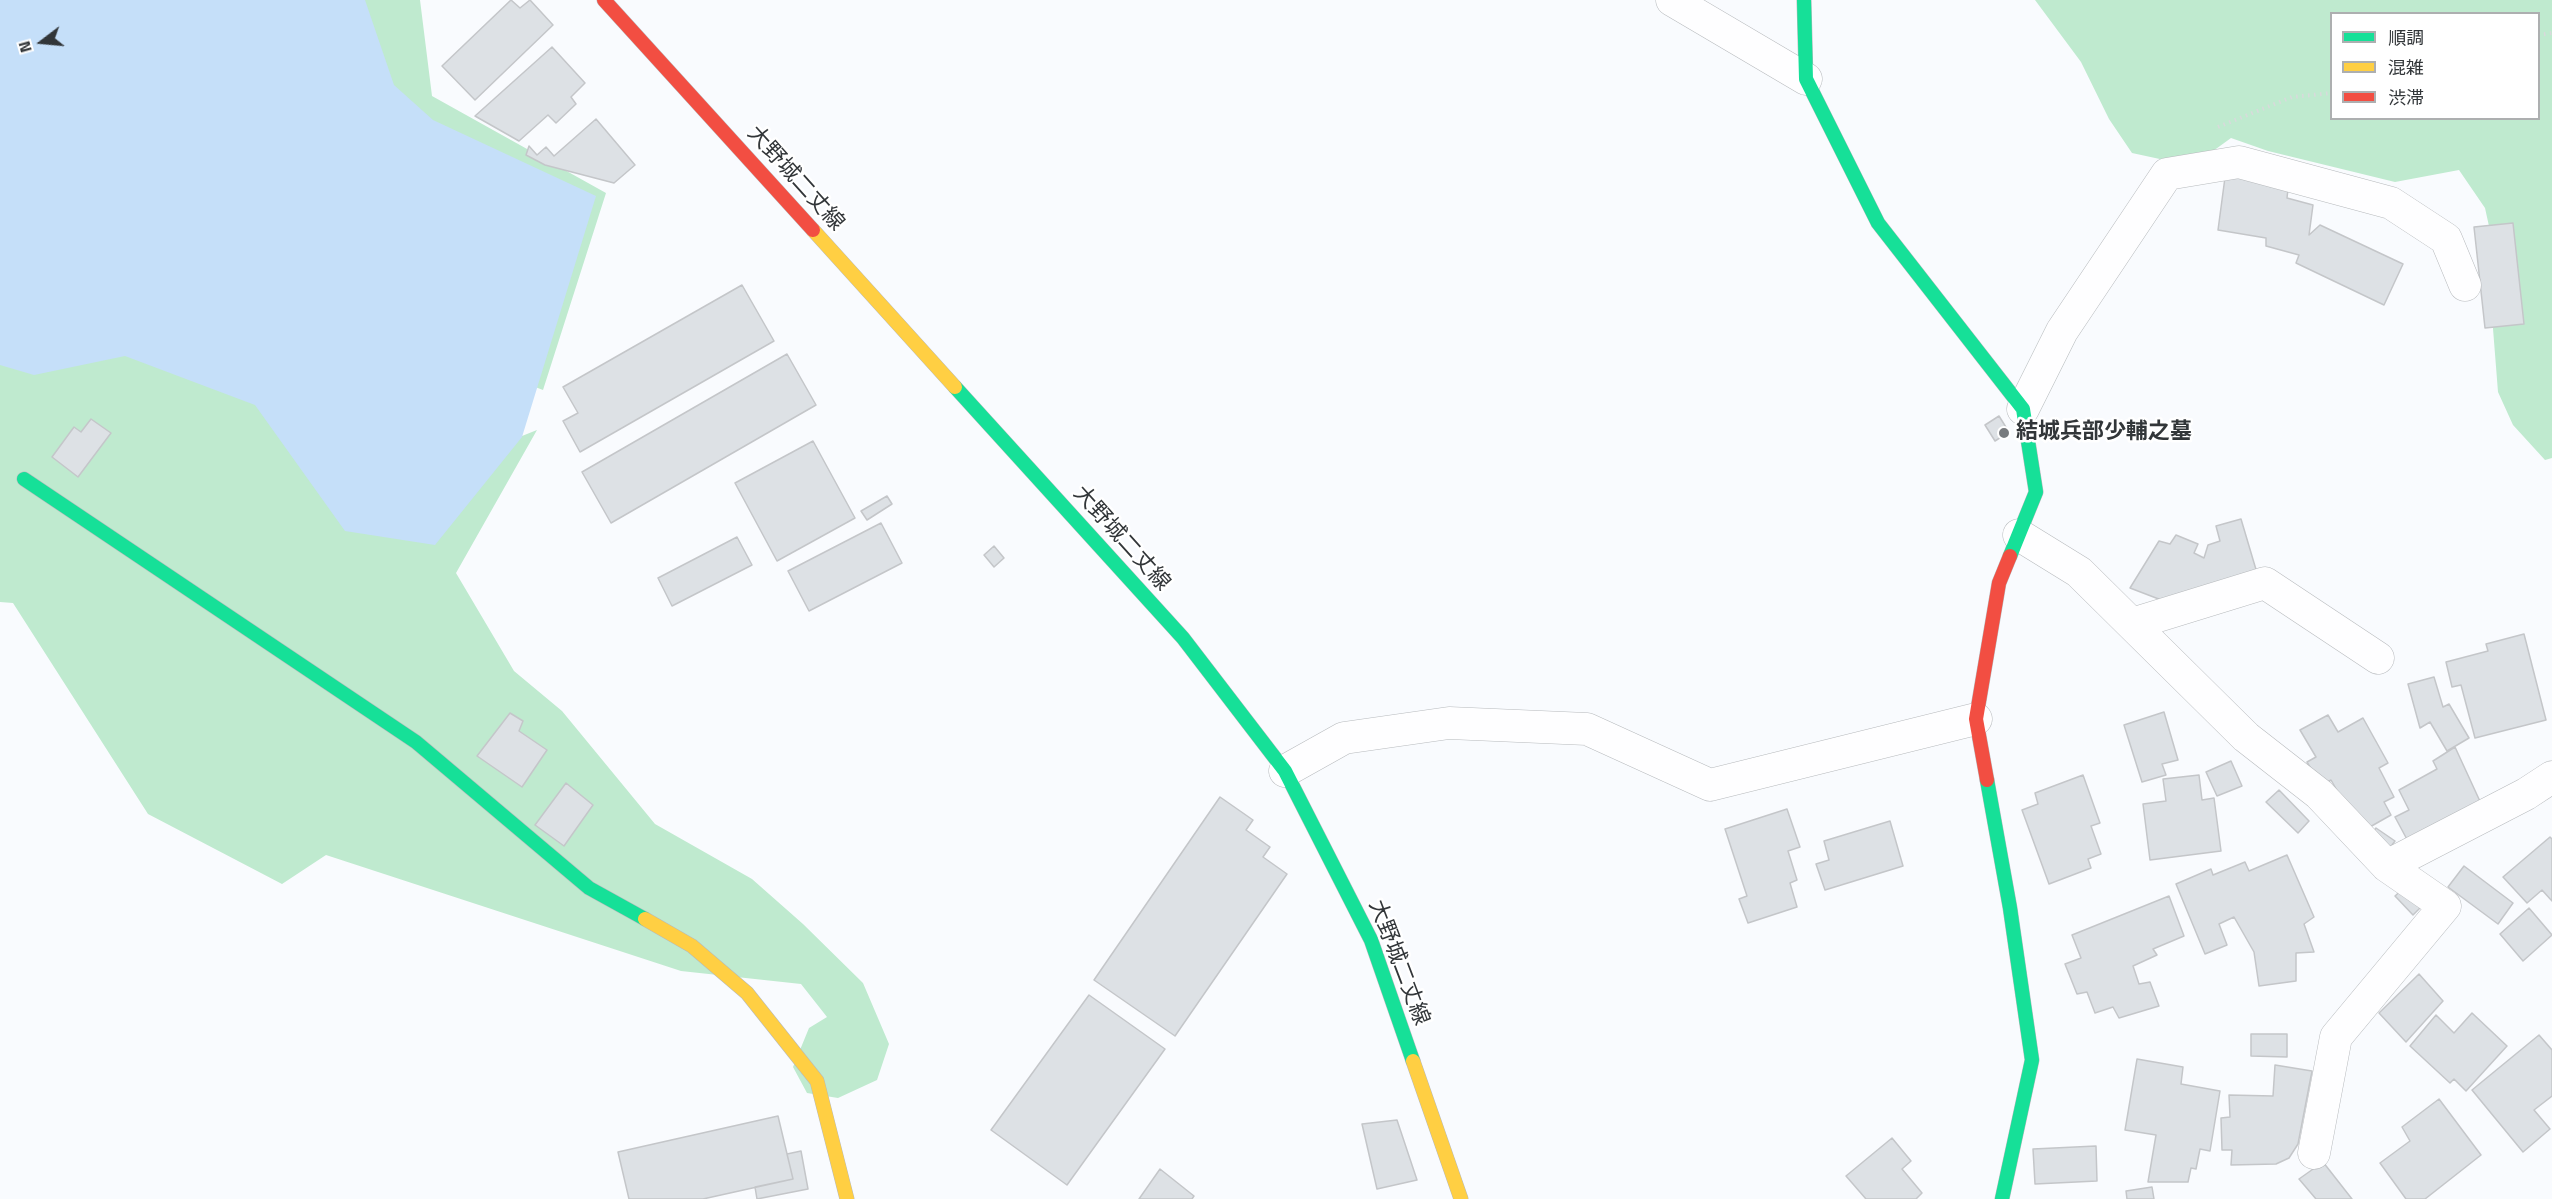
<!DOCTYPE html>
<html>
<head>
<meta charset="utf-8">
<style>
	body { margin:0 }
	#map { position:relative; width:2552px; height:1199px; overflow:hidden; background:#f9fbfe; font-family:"Titillium Web","Noto Sans JP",sans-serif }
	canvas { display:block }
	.legend { position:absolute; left:2330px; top:12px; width:210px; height:108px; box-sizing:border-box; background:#fff; border:2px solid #adafb0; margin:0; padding:8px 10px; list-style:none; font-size:18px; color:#323639 }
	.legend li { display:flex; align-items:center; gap:12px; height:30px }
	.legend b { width:30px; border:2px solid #adafb0 }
	.north { position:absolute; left:12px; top:12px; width:60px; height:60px; -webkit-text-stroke:4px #fff; paint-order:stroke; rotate:254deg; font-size:16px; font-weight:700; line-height:24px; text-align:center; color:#323639 }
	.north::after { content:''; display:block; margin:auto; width:21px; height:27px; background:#323639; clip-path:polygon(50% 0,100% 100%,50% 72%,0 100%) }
</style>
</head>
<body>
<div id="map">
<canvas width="2552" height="1199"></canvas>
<ul class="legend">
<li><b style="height:8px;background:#16e098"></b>順調</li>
<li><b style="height:8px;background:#ffcf43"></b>混雑</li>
<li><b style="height:8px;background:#f24e42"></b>渋滞</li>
</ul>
<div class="north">N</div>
</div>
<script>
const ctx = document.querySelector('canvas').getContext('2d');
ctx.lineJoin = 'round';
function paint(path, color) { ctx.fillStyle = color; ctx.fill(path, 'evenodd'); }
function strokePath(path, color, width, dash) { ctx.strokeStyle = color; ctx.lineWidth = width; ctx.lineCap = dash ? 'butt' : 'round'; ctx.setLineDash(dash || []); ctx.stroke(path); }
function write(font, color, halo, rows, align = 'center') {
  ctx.font = font + ' "Titillium Web","Noto Sans JP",sans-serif'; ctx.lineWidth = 5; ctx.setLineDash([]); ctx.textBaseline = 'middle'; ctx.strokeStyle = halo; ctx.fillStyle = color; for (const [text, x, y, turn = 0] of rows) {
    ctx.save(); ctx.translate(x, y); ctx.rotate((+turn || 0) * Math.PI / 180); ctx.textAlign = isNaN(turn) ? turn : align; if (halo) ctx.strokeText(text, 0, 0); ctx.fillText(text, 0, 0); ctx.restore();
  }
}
paint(new Path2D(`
	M349 0H420L432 96 606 193 543 390 517 380 440 193Z
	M2035 0H2552V458L2545 460 2513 425 2498 392 2492 316 2496 258 2485 208 2459 170 2395 182 2268 151 2231 138 2209 154 2169 161 2132 153 2109 119 2081 62ZM2332 14H2538V118H2332Z
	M0 336 132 351 497 446 537 430 456 573 514 671 562 711 655 824 752 879 803 924 863 983 889 1044 877 1080 838 1098 807 1093 793 1067 809 1028 827 1017 801 984 681 971 326 855 282 884 148 814 13 603 0 602Z`), '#bfeacf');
paint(new Path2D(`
	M0 0H365L394 85 433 120 596 196 522 437 435 545 345 531 255 405 125 356 34 375 0 365Z`), '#c5dff9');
const building = new Path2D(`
	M511 0 520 8 530 0 553 25 475 100 442 66Z
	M552 47 585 83 571 97 576 104 556 123 548 115 519 141 475 116Z
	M596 119 635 165 614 183 545 165 526 155 529 146 537 155 546 147 554 156Z
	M2226 170 2289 179 2287 198 2313 205 2309 235 2320 225 2403 264 2384 305 2296 263 2299 255 2266 246V238L2218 230Z
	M2513 223 2524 324 2485 328 2474 227Z
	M742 285 774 341 580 452 563 421 578 413 563 387Z
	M787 354 816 405 611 523 582 472Z
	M1999 416 2009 432 1995 441 1985 425Z
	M91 419 111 433 78 477 52 457 74 427 81 432Z
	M813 441 855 518 777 561 735 483Z
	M887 496 892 504 867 520 861 511Z
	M2241 519 2260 583 2177 606 2130 588 2159 541 2170 544 2176 535 2198 544 2194 553 2204 558 2208 545 2220 541 2216 526Z
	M881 523 902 563 809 611 788 571Z
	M737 537 752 565 672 606 658 578Z
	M994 546 1004 558 994 567 984 555Z
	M2524 634 2546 720 2475 738 2461 685 2452 687 2446 662 2488 651 2486 644Z
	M2434 677 2443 707 2449 704 2469 738 2447 751 2430 722 2420 728 2408 684Z
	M2164 712 2178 760 2162 764 2166 775 2142 782 2124 725Z
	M510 713 523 721 519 731 547 750 522 787 477 756Z
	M2328 715 2338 732 2363 718 2388 763 2379 768 2394 797 2384 802 2391 815 2361 832 2331 780 2321 786 2307 762 2316 757 2300 730Z
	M2455 747 2484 810 2410 845 2395 817 2409 810 2399 790 2437 769 2433 761Z
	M2231 761 2242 786 2217 796 2206 772Z
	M2083 775 2100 823 2091 826 2101 854 2088 859 2091 868 2049 884 2022 810 2038 804 2035 793Z
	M2199 775 2202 800 2214 798 2221 851 2150 860 2143 804 2166 801 2163 779Z
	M566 783 593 805 564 846 535 825Z
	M2279 790 2309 821 2298 833 2266 802Z
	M1220 797 1253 820 1246 830 1270 847 1263 857 1287 874 1175 1036 1094 980Z
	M1787 809 1800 847 1788 851 1797 880 1790 883 1797 907 1748 923 1739 899 1747 896 1725 829Z
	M1890 821 1903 866 1825 890 1816 864 1829 860 1824 841Z
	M2376 828 2395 841 2386 853 2367 840Z
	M2550 837 2552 839V901L2542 890 2527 903 2503 877Z
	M2287 855 2314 917 2304 924 2314 952 2296 953V981L2259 986 2254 952 2234 917 2219 924 2227 945 2205 954 2176 884 2211 869 2213 875 2245 862 2249 871Z
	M2464 866 2513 903 2498 924 2448 887Z
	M2404 888 2421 907 2413 915 2395 896Z
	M2169 896 2184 936 2153 949 2157 955 2133 966 2139 984 2150 982 2159 1006 2119 1018 2113 1007 2095 1013 2087 992 2077 994 2065 964 2081 958 2072 935Z
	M2529 908 2552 935 2523 961 2500 934Z
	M2419 974 2443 1001 2406 1042 2379 1013Z
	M1089 995 1165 1049 1067 1185 991 1130Z
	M2472 1013 2507 1046 2466 1091 2454 1079 2450 1083 2410 1046 2436 1015 2454 1033Z
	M2251 1034H2287V1057L2251 1056Z
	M2539 1035 2552 1050V1096L2534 1110 2550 1129 2523 1152 2472 1090Z
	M2137 1059 2183 1067 2181 1084 2220 1091 2210 1151 2200 1149 2196 1169 2191 1168 2188 1182H2148L2156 1135 2125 1130Z
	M2275 1065 2312 1071 2298 1144 2289 1158 2276 1164 2231 1165 2232 1150H2222L2221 1118 2230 1117 2229 1095 2273 1096Z
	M2439 1099 2481 1155 2425 1199H2406L2380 1163 2410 1141 2402 1127Z
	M778 1116 793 1179 703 1199H629L618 1152Z
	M1397 1120 1417 1180 1377 1189 1362 1124Z
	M1892 1138 1911 1161 1902 1169 1922 1193 1916 1199H1866L1846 1176Z
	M2096 1146 2097 1181 2035 1184 2033 1149Z
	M801 1151 808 1189 757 1199 755 1187 793 1179 787 1154Z
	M2323 1162 2352 1199H2316L2299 1179Z
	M1160 1169 1194 1196 1192 1199H1139Z
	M2152 1187 2154 1199H2127L2126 1191Z`);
paint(building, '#dde1e5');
strokePath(building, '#c4c6c9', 1.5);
const street = new Path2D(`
	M1672 0 1806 79
	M2023 409 2062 331 2167 174 2239 162 2391 203 2446 239 2465 285
	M2019 535 2079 572 2246 737 2319 794 2387 866 2526 794 2552 777
	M2132 624 2265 583 2378 658
	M1285 771 1344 738 1449 723 1587 729 1710 785 1976 719
	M2314 1153 2336 1037 2445 906 2387 866`);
const fast = new Path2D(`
	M1804 0 1806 79 1878 223 2023 409 2036 492 2010 556
	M955 387 1183 638 1285 771 1371 940 1413 1061
	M24 479 416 742 589 888 645 919
	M1987 780 2010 908 2032 1060 2002 1199`);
const slow = new Path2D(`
	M813 230 955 387
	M645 919 692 946 747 993 817 1081 847 1199
	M1413 1061 1461 1199`);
const jam = new Path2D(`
	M604 0 813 230
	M1987 780 1976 719 1999 583 2010 556`);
strokePath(street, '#b7babd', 33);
strokePath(fast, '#b7babd', 15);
strokePath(slow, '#b7babd', 15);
strokePath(jam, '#b7babd', 15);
strokePath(new Path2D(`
	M2538 35 2552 33
	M2218 127 2292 97 2332 93`), '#d8dadb', 4, [1.5, 4.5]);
strokePath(street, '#fefeff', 32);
strokePath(fast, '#16e098', 14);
strokePath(slow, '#ffcf43', 14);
strokePath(jam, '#f24e42', 14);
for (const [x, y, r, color] of [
	[2004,433,6,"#787b7e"]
]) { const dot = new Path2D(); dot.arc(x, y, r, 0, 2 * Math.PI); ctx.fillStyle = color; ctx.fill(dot); strokePath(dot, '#fff', 2); }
write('22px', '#323639', '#fff', [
	["大野城二丈線",795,179,48],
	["大野城二丈線",1121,539,48],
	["大野城二丈線",1398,963,69]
]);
write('bold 22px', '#323639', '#fff', [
	["結城兵部少輔之墓",2016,433]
], 'left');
</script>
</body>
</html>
